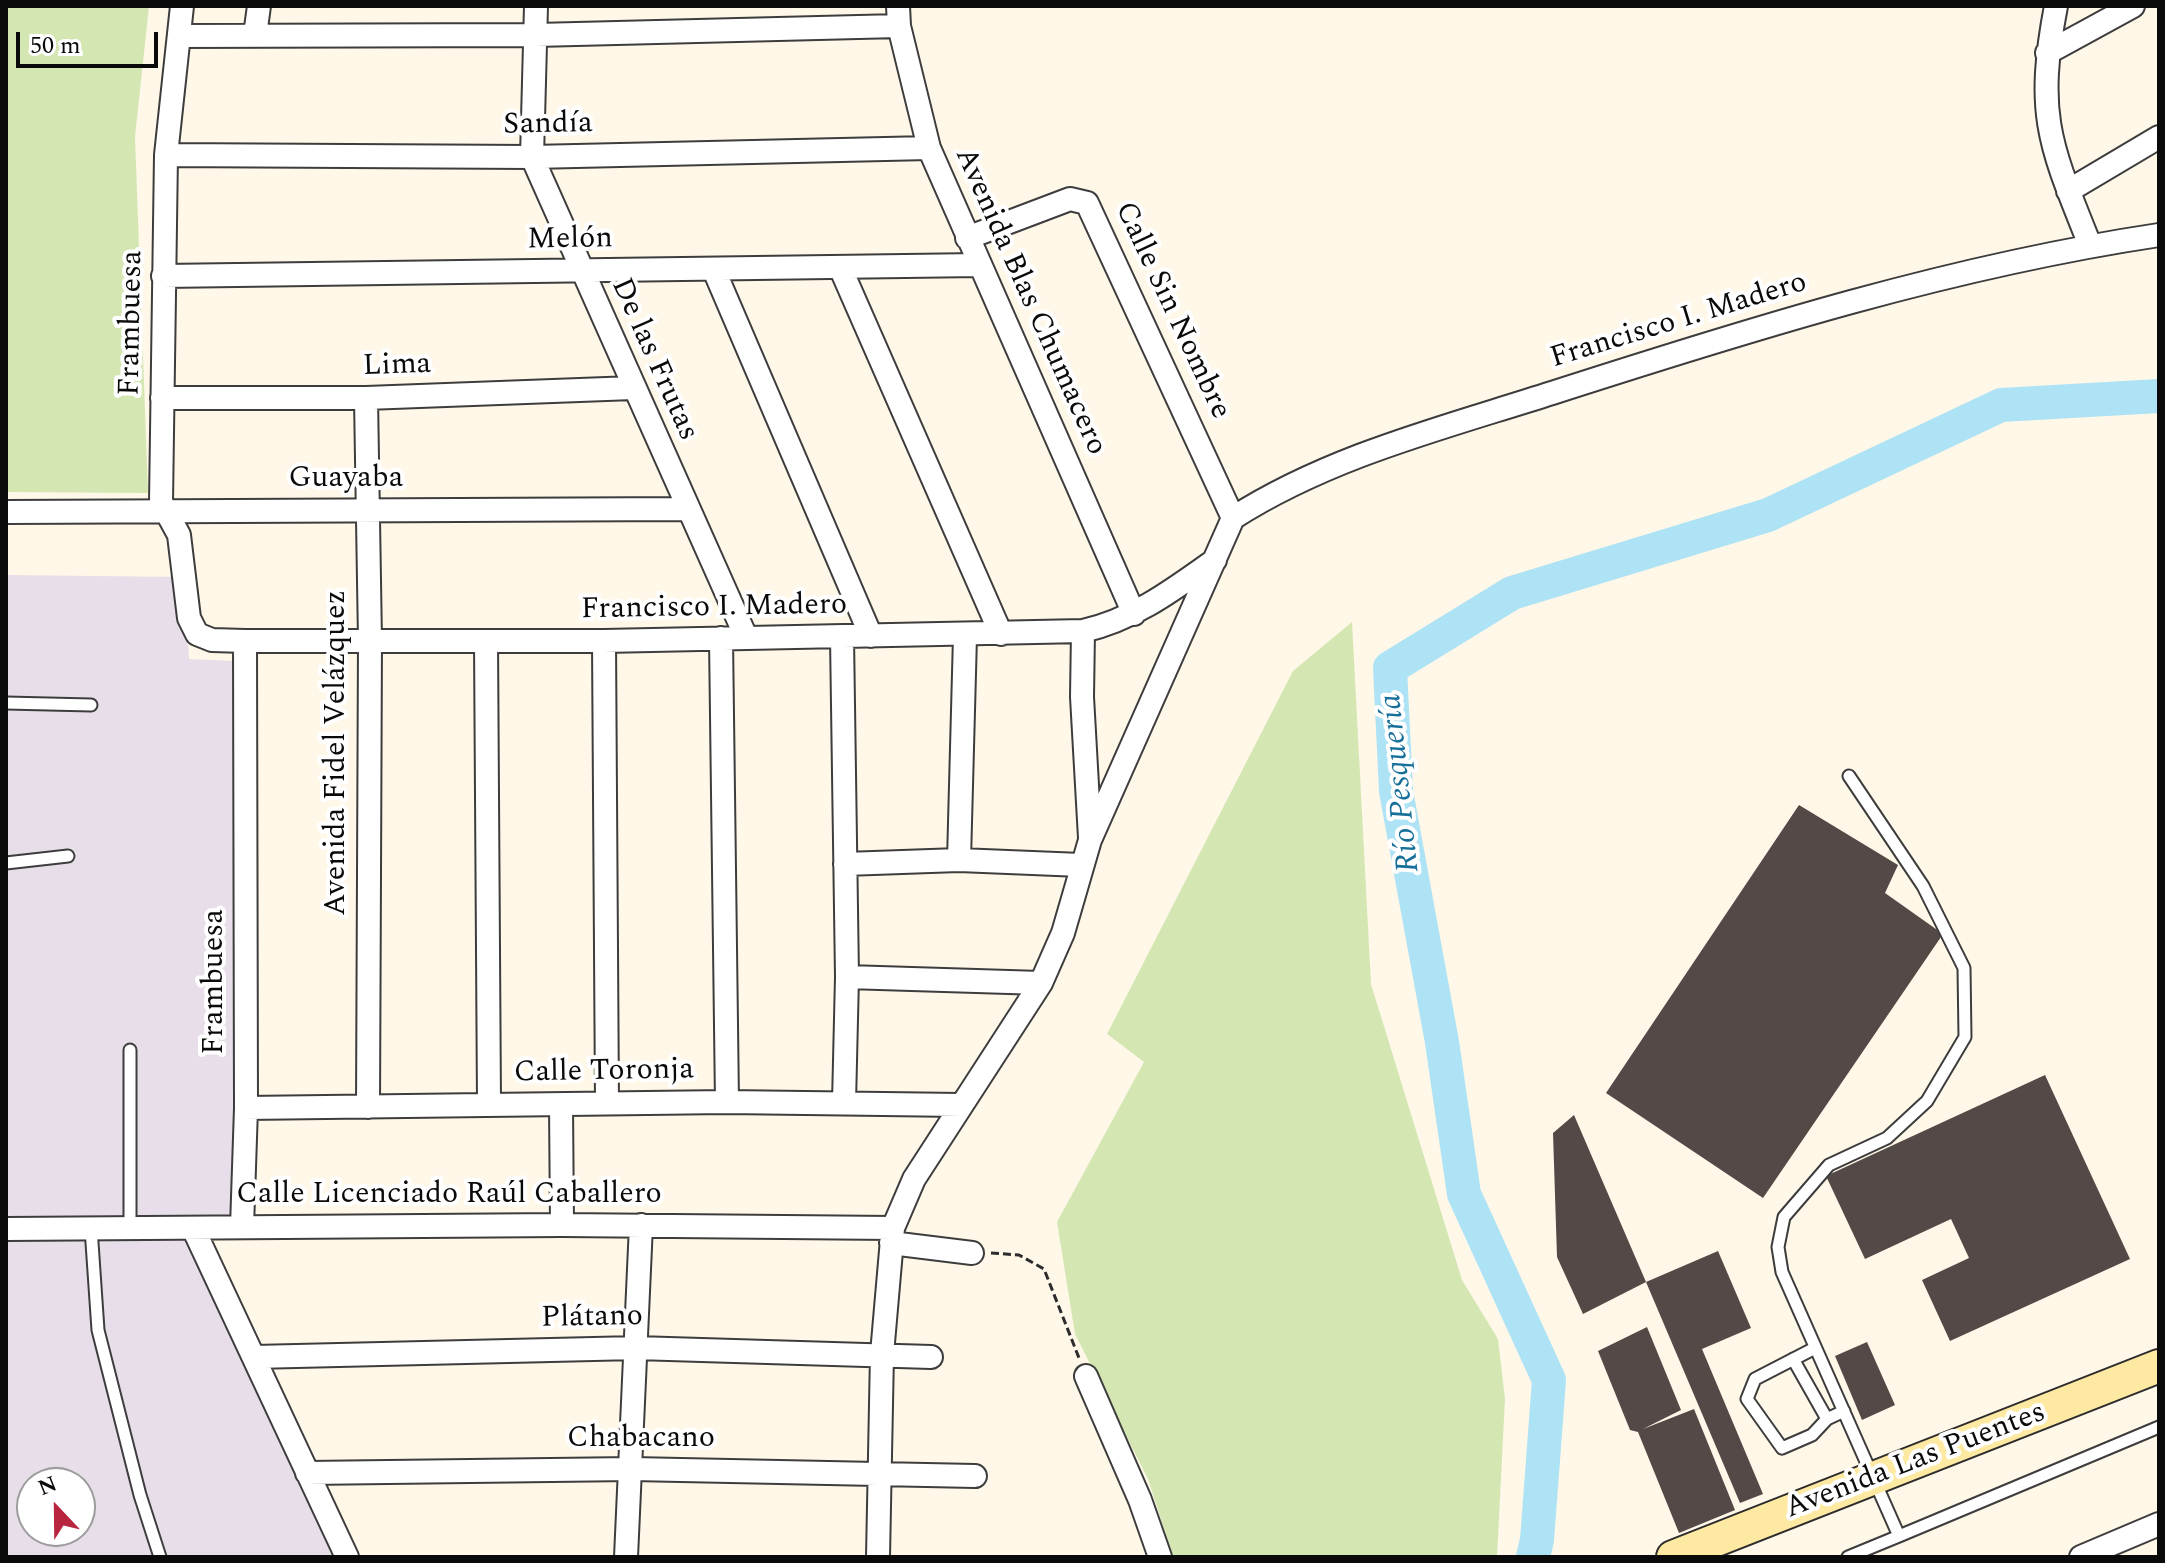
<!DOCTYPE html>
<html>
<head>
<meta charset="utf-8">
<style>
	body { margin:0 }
	#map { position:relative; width:2165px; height:1563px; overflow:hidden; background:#fff7e8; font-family:Spectral,serif }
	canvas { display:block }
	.frame { position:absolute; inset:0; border:8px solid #0a0a0a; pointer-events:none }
	.north { position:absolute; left:16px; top:1467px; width:80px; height:80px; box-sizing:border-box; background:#fff; border:2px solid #9d9d9d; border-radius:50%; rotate:338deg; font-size:22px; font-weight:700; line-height:32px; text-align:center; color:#0a0a0a }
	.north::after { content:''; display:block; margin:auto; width:28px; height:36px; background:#b7253e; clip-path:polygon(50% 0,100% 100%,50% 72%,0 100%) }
	.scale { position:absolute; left:16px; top:32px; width:142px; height:36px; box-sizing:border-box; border:4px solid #0a0a0a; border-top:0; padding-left:10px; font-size:24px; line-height:28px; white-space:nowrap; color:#0a0a0a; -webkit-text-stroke:6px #fff; paint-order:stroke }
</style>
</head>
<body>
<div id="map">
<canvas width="2165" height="1563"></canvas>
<div class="frame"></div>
<div class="north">N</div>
<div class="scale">50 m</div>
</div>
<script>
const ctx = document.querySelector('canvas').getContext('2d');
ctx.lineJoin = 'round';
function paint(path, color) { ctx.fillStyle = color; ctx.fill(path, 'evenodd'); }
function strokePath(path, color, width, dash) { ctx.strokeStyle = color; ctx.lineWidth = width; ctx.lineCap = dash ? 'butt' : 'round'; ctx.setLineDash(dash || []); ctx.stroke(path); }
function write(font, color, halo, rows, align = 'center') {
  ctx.font = font + ' Spectral,serif'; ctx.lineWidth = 8; ctx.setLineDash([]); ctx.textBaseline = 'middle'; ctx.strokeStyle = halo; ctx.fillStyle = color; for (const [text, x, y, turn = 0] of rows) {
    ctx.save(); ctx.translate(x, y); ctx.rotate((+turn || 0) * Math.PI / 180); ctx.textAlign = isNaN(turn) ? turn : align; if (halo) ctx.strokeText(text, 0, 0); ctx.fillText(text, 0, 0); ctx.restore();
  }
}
paint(new Path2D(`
	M6 575 184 577 189 659 233 661 241 1214 192 1233 338 1557H6ZM32 1483H80V1531H32Z`), '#e7deea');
paint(new Path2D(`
	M6 6H149L135 137 148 493 6 492Z
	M1352 622 1371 984 1462 1280 1498 1339 1505 1399 1497 1557H1173L1148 1479 1075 1334 1057 1222 1144 1062 1107 1034 1293 671Z`), '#d4e7b3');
strokePath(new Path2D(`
	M1533 1557 1537 1540 1549 1380 1464 1194 1442 1042 1396 791 1390 668 1512 593 1768 515 2001 405 2159 396`), '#aee3f5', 34);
paint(new Path2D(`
	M1799 805 1898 865 1885 893 1943 934 1763 1198 1606 1093Z
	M2045 1075 2130 1259 1950 1341 1922 1280 1969 1258 1951 1219 1865 1259 1826 1176Z
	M1574 1115 1646 1282 1583 1314 1557 1257 1553 1133Z
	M1718 1251 1751 1328 1702 1349 1763 1494 1740 1503 1646 1282Z
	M1647 1327 1681 1410 1643 1429 1694 1409 1735 1510 1679 1533 1638 1432 1630 1430 1598 1351Z
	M1867 1342 1895 1405 1862 1420 1835 1356Z`), '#534a47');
const lane = new Path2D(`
	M6 703 91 705
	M1849 776 1923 886 1964 968 1965 1037 1927 1101 1887 1138 1829 1165 1784 1217 1778 1247 1782 1272 1899 1536 2159 1427
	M6 863 68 856
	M130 1050V1228
	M91 1228 98 1330 140 1495 160 1557
	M1815 1348 1755 1379 1747 1399 1782 1448 1812 1435 1827 1419 1844 1411
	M1793 1359 1827 1419
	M1848 1557 1899 1536`);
const street = new Path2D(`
	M182 6 166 155 161 502 179 535 189 618 197 634 212 640 245 641H604L1083 631C1133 620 1173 590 1215 560
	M536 6 532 157 746 637
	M898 6 899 26 929 148 1134 614
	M2056 6C2035 116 2050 145 2090 245
	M255 35 259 6
	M179 36 536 35 899 26
	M2047 53 2133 6
	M166 155 532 157 929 148
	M2068 191 2159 137
	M967 238 1070 199 1087 203 1233 518
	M840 267 1001 634
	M714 270 871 636
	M163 276 979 265
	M162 398H366L633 388
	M366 398 370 641 368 1107
	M6 512 686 509
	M1233 518C1330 456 1443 428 1552 393 1751 329 1952 266 2159 235
	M1083 631 1082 697 1090 838
	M842 637 847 977 844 1103
	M721 638 727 1102
	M486 641 489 1104
	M604 641 607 1103
	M959 860 965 636
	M845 864 959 860 1081 865
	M847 977 1041 983
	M561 1105 562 1225
	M246 1108 727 1102 961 1105
	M242 1227 246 1108 245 641
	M193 1228 347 1557
	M6 1229 562 1225 893 1228
	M891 1243 972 1253
	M254 1357 636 1348 931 1357
	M1086 1376 1140 1500 1160 1557
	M307 1473 632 1469 975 1476
	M626 1557 641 1225
	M878 1557 882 1354 893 1228 914 1179 1041 983 1063 933 1090 840 1233 518
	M2081 1557 2159 1524`);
const secondary = new Path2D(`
	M1673 1557 2159 1366`);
strokePath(lane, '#3d3d3d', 15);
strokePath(street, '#3d3d3d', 26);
strokePath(secondary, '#2c2c2c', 36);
strokePath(new Path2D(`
	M991 1253 1019 1255 1044 1269 1079 1358`), '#2c2c2c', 3, [8, 4]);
strokePath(lane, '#fff', 11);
strokePath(street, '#fff', 22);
strokePath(secondary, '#fee9a3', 32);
write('30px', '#0a0a0a', '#fff', [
	["Sandía",548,126,-1],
	["Melón",570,241,-1],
	["Avenida Blas Chumacero",1029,302,66],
	["Calle Sin Nombre",1171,311,65],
	["Francisco I. Madero",1679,322,-17],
	["Frambuesa",133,323,-89],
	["De las Frutas",653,360,66],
	["Lima",397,367,-2],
	["Guayaba",346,480],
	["Francisco I. Madero",714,609,-1],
	["Avenida Fidel Velázquez",338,753,-90],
	["Frambuesa",216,982,-90],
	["Calle Toronja",604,1073,-1],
	["Calle Licenciado Raúl Caballero",449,1196],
	["Plátano",592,1319,-1],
	["Chabacano",641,1440],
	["Avenida Las Puentes",1916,1462,-21]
]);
write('italic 32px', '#177099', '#fff', [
	["Río Pesquería",1402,783,-96]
]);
</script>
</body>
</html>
